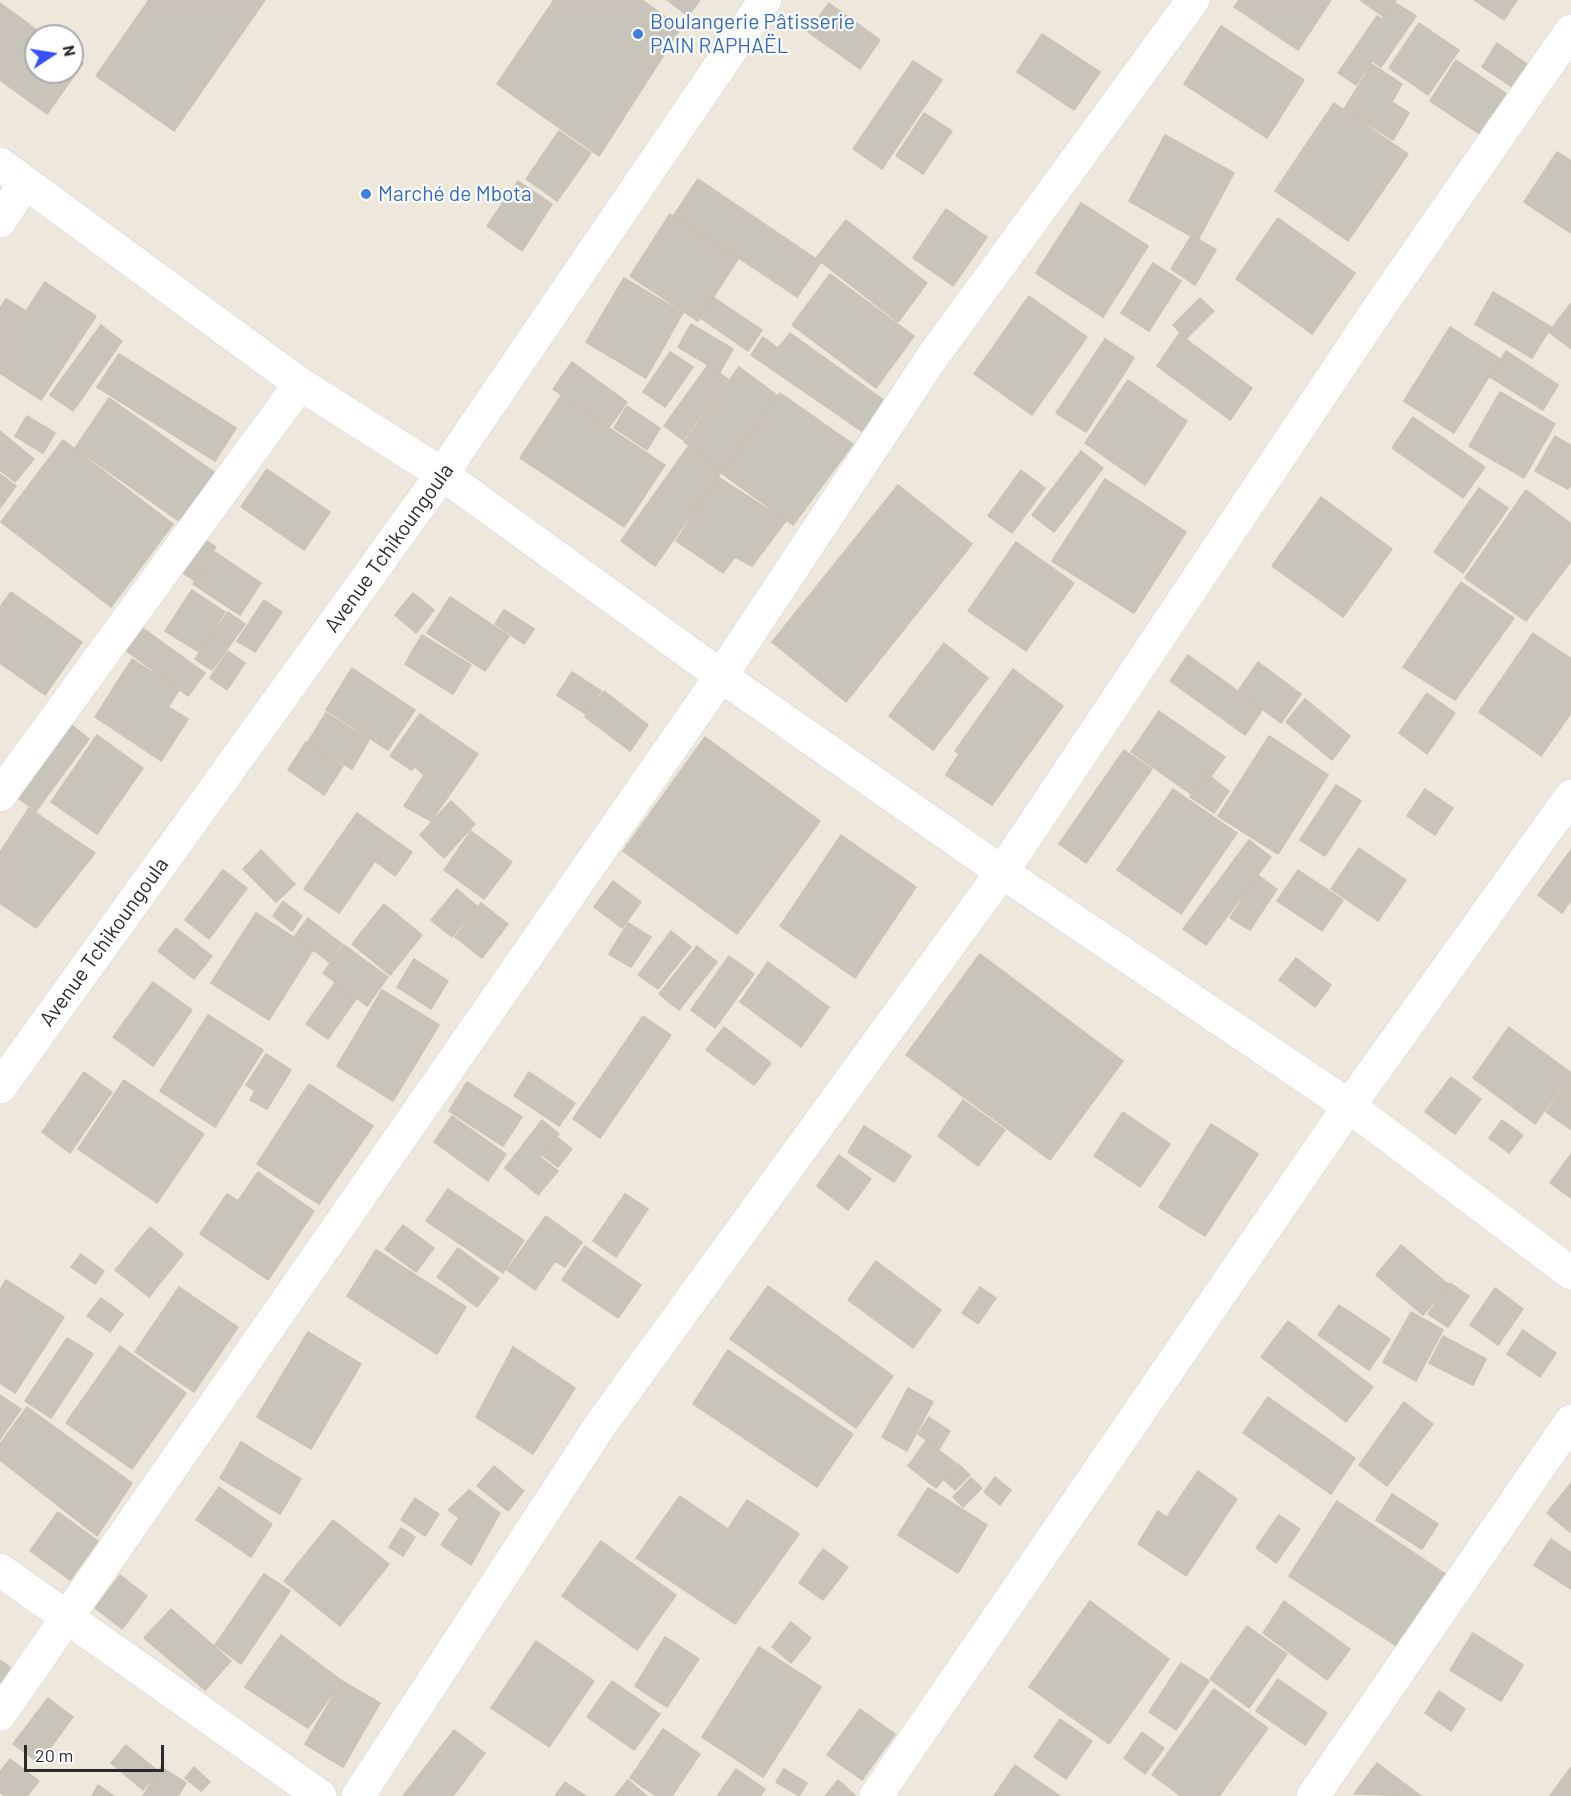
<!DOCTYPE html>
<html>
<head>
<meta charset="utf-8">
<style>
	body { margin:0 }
	#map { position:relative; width:1571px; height:1796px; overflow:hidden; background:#eee7db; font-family:Barlow,sans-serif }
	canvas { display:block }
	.north { position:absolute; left:24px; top:24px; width:60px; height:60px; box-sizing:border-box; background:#fff; border:2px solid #aaa; border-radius:50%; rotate:78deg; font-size:16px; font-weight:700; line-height:24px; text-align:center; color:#2a2a2a }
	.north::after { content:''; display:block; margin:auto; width:21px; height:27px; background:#364fff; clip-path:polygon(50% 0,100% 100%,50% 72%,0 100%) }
	.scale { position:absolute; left:24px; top:1745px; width:140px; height:27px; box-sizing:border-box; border:3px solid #2a2a2a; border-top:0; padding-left:8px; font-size:18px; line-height:21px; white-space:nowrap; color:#2a2a2a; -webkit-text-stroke:4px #fff; paint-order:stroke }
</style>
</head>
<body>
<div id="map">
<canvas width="1571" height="1796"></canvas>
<div class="north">N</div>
<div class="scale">20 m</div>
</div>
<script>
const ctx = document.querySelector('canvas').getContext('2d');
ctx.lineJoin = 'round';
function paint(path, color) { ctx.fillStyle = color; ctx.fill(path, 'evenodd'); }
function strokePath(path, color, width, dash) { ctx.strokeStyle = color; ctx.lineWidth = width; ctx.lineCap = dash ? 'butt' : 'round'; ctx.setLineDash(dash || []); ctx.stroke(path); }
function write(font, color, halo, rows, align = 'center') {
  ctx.font = font + ' Barlow,sans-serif'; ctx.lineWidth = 4.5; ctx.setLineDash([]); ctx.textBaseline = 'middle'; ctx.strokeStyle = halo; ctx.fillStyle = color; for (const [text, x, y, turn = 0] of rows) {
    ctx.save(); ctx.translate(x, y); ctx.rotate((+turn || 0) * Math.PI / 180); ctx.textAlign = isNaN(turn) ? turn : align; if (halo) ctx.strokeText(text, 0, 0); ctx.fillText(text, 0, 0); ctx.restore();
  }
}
const building = new Path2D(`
	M149 0H265L174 131 96 76Z
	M554 0H642L681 28 599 156 497 84Z
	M667 0H700L688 16Z
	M1239 0H1331L1298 50 1234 7Z
	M1360 0H1396L1384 17Z
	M1474 0H1517L1504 20Z
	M1394 2 1416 16 1381 67 1372 61 1356 85 1338 73 1377 16 1382 19Z
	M0 3 45 36H36V72H72V55L83 63 47 114 0 80Z
	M829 3 880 40 860 69 808 32Z
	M1419 23 1459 50 1428 95 1389 68Z
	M1221 26 1304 80 1267 138 1184 84Z
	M1042 34 1100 72 1074 110 1017 72Z
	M1497 43 1527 64 1512 87 1482 67Z
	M1456 60 1507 94 1481 135 1430 101Z
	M913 61 942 80 882 169 853 149Z
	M1372 64 1402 84 1392 102 1409 113 1393 140 1344 109Z
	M1334 103 1408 154 1348 241 1275 191Z
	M924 113 952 131 923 174 896 156Z
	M559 131 591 153 557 201 526 179Z
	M1165 135 1234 173 1198 240 1129 201Z
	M1557 152 1571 161V233L1524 202Z
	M698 179 821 262 797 297 674 215Z
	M518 181 552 204 522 251 487 226Z
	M1081 203 1148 246 1103 317 1036 273Z
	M946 209 987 237 953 286 913 258Z
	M670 214 738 259 698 321 630 276Z
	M1278 218 1355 273 1312 334 1236 279Z
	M846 220 927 283 898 322 816 258Z
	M1192 235 1216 250 1195 285 1171 269Z
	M1153 263 1181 281 1149 331 1121 313Z
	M830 274 914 336 876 388 792 325Z
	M624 278 683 313 646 378 586 342Z
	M45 282 96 316 41 400 0 373V308L6 299 26 311Z
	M1493 292 1551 327 1532 358 1475 324Z
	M1029 296 1087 337 1032 415 974 374Z
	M713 297 762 330 748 351 699 317Z
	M1200 298 1214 311 1186 339 1173 325Z
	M1571 303V349L1549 332Z
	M691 324 733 349 720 372 678 347Z
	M101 325 122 341 73 411 50 395Z
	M1450 327 1500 359 1454 433 1404 401Z
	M790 333 892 406 870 437 751 355 763 337 778 348Z
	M1179 334 1252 388 1230 420 1157 366Z
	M1105 339 1134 358 1086 432 1056 413Z
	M1506 351 1558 385 1543 410 1490 377Z
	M670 352 693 367 665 407 643 392Z
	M119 354 236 428 215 461 97 387Z
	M572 362 627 402 608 429 553 389Z
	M708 365 728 379 683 440 664 426Z
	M739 367 778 396 722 471 684 442Z
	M1128 380 1187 421 1145 485 1085 443Z
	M1500 392 1555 424 1524 478 1469 446Z
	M780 393 853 444 793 525 721 473Z
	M561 396 665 465 624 527 520 458Z
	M109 398 220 476 186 526 75 448Z
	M627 406 660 428 647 450 614 428Z
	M27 416 55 433 43 453 15 436Z
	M1413 417 1485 467 1463 498 1392 448Z
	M0 431 34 459 15 482 0 470Z
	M1555 436 1571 446V484L1568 489 1535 471Z
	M63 440 173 524 111 607 1 522Z
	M688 447 722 471 655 566 621 541Z
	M1081 451 1103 468 1054 532 1032 515Z
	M267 469 330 512 304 550 241 507Z
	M1021 470 1045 488 1012 533 988 516Z
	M0 474 16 486 0 508Z
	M718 477 786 521 752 566 735 557 723 573 676 541Z
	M1105 479 1186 532 1134 613 1052 561Z
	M898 485 972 544 846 702 772 642Z
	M1479 488 1508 508 1463 573 1434 552Z
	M1526 490 1571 524V561L1526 621 1465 578Z
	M1321 497 1392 549 1343 617 1272 566Z
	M197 534 216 547 194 580 175 568Z
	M1016 542 1074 583 1026 651 968 611Z
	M215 552 261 583 240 615 193 584Z
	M1461 582 1514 618 1455 700 1403 667Z
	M192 590 225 612 199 652 165 631Z
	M11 592 82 642 45 695 0 663V607Z
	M413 593 434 610 416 633 395 615Z
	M450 597 509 636 485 671 427 633Z
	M264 600 282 612 255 652 237 641Z
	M504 610 534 629 524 644 495 624Z
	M228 612 245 624 212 670 195 659Z
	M137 624 205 673 188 696 121 647Z
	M1533 633 1571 659V713L1541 756 1479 712Z
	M422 635 471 665 453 694 405 664Z
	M944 643 988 678 933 750 889 716Z
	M228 651 245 663 227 690 210 678Z
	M1188 655 1263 709 1245 735 1170 681Z
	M132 659 179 690 168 707 188 719 161 761 95 717Z
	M1258 662 1301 694 1281 723 1238 691Z
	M352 668 415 710 388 750 326 710Z
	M1013 669 1063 706 992 805 946 775 959 754 955 751Z
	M572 672 601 691 586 714 557 695Z
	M604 691 648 725 630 751 585 717Z
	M1427 693 1455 713 1427 754 1399 733Z
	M1305 699 1350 736 1332 760 1286 722Z
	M1159 711 1225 757 1211 776 1206 773 1191 794 1131 752Z
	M326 713 369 740 352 769 308 742Z
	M420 714 478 754 431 821 404 806 424 775 415 767 411 770 390 756Z
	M68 722 89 739 36 811 15 796Z
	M97 735 143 768 97 834 51 802Z
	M1269 736 1328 775 1278 854 1218 816Z
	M705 737 820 821 737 934 623 851Z
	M306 742 343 766 324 795 288 770Z
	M1124 750 1152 769 1086 863 1059 844Z
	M1207 774 1229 791 1214 813 1190 797Z
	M1336 785 1361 801 1325 856 1300 840Z
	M1173 789 1237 833 1181 914 1117 870Z
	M1425 789 1453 808 1435 835 1407 816Z
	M451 801 475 824 444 858 420 835Z
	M29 808 95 853 36 928 0 903V852Z
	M357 813 412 852 395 876 375 861 339 913 304 889Z
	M471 831 512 862 484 899 444 870Z
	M841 835 916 887 855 978 780 926Z
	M1249 840 1271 857 1206 945 1183 929Z
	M1359 848 1406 880 1378 921 1331 889Z
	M261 850 295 884 276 902 243 869Z
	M1571 850V900L1562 913 1538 895Z
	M223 870 247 888 209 939 185 920Z
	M1298 870 1343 900 1322 931 1277 901Z
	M1258 875 1277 889 1250 930 1230 918Z
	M613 881 641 902 622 928 594 907Z
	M457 889 477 906 452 937 431 920Z
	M283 901 302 916 292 931 273 916Z
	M481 903 508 924 482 958 455 937Z
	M384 904 422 935 390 975 352 944Z
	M256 913 313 950 269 1020 211 983Z
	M308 918 342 944 329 962 295 936Z
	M628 923 651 937 631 967 609 954Z
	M176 928 212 956 194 979 158 951Z
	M671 931 691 947 658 989 638 975Z
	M344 945 388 977 367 1006 323 973Z
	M697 946 717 962 679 1010 659 994Z
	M980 954 1123 1061 1050 1160 906 1055Z
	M729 956 754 974 715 1028 691 1010Z
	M1296 958 1331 985 1315 1007 1279 980Z
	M414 959 448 981 431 1009 397 987Z
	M768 962 829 1007 801 1047 740 1002Z
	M153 982 192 1010 153 1066 113 1037Z
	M335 983 356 999 328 1039 306 1024Z
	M382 990 439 1025 393 1101 337 1066Z
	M208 1015 263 1050 215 1127 160 1091Z
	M643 1016 671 1035 600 1138 573 1119Z
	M724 1027 771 1063 754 1085 706 1050Z
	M1509 1027 1571 1073 1535 1124 1473 1078Z
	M266 1054 291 1070 267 1109 250 1100 255 1091 246 1085Z
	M84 1072 112 1092 70 1153 42 1132Z
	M529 1072 575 1103 559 1126 514 1096Z
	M1571 1076V1130L1546 1112Z
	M1451 1077 1481 1099 1455 1134 1425 1112Z
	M124 1080 204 1134 157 1203 78 1149Z
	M467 1082 522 1117 503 1146 449 1111Z
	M309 1084 373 1126 319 1204 257 1164Z
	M963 1100 1005 1130 978 1166 938 1136Z
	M1123 1112 1170 1144 1140 1187 1094 1156Z
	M452 1116 506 1154 488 1181 434 1142Z
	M542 1120 559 1134 540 1157 558 1171 538 1195 505 1168Z
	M1502 1120 1523 1135 1509 1153 1489 1138Z
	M1211 1124 1258 1154 1205 1236 1159 1207Z
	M864 1126 911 1156 894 1182 848 1152Z
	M557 1137 572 1149 558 1167 543 1156Z
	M1571 1154V1198L1550 1183Z
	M839 1155 871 1179 848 1210 817 1186Z
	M258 1172 314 1211 268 1280 200 1234 227 1194 238 1201Z
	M448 1189 524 1240 503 1273 426 1221Z
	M625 1194 648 1209 616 1257 593 1241Z
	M546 1216 582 1242 565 1267 555 1261 535 1290 507 1270Z
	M403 1225 434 1248 416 1272 385 1249Z
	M150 1227 183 1254 149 1297 115 1270Z
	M1401 1245 1449 1285 1423 1315 1376 1275Z
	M585 1246 641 1285 618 1318 562 1280Z
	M458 1248 499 1278 477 1307 437 1277Z
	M376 1250 466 1307 437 1354 347 1296Z
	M81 1254 104 1271 95 1284 71 1267Z
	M876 1261 941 1310 913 1348 848 1300Z
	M6 1280 64 1317 15 1393 0 1383V1290Z
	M1450 1283 1469 1296 1448 1327 1428 1314Z
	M768 1286 893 1376 856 1428 730 1339Z
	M179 1287 238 1327 194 1392 135 1352Z
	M980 1287 996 1298 978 1324 962 1313Z
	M1495 1288 1523 1309 1498 1345 1470 1325Z
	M101 1298 123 1314 110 1332 87 1316Z
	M1339 1305 1390 1339 1369 1370 1318 1335Z
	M1411 1312 1443 1330 1416 1381 1383 1362Z
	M1288 1321 1373 1387 1346 1422 1261 1357Z
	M1523 1330 1556 1353 1540 1377 1507 1354Z
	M308 1332 361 1364 311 1449 257 1417Z
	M1443 1336 1486 1359 1473 1385 1429 1363Z
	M67 1338 93 1354 51 1418 25 1401Z
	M120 1346 186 1393 132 1469 66 1423Z
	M513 1347 575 1388 533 1454 476 1417Z
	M728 1350 853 1434 817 1487 693 1404Z
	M908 1388 933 1402 907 1451 882 1437Z
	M0 1395 21 1409 0 1439Z
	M1268 1397 1355 1458 1331 1494 1243 1433Z
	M1404 1402 1433 1424 1387 1486 1359 1465Z
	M27 1407 132 1483 97 1536 0 1460V1444Z
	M929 1417 950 1431 939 1449 918 1434Z
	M926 1441 956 1463 936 1488 908 1466Z
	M241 1442 301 1479 280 1514 220 1478Z
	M958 1464 970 1475 955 1490 943 1479Z
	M494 1466 524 1491 508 1511 477 1486Z
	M1198 1471 1237 1499 1186 1576 1138 1544 1158 1511 1167 1517Z
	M995 1477 1011 1490 1000 1505 984 1492Z
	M971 1478 982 1488 963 1507 953 1497Z
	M1571 1483V1533L1547 1513Z
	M219 1487 272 1524 251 1557 196 1520Z
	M928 1488 987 1525 958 1573 898 1535Z
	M469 1490 500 1513 471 1565 441 1545 459 1518 448 1510Z
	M1392 1494 1438 1524 1422 1549 1376 1520Z
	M680 1496 728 1529 747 1500 799 1534 735 1624 636 1558Z
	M415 1498 439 1514 425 1536 401 1520Z
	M1337 1501 1450 1577 1397 1646 1289 1576Z
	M58 1512 98 1541 70 1580 30 1551Z
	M1279 1515 1300 1529 1276 1563 1256 1548Z
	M333 1520 389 1564 340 1626 284 1581Z
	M401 1528 415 1537 403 1556 389 1547Z
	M1551 1539 1571 1553V1589L1534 1565Z
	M601 1541 676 1595 637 1650 562 1596Z
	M823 1549 848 1567 823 1600 799 1583Z
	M264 1574 290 1591 241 1664 215 1645Z
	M120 1575 147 1596 122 1629 95 1608Z
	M1090 1601 1169 1659 1109 1744 1029 1687Z
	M1284 1601 1350 1649 1327 1680 1263 1633Z
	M171 1609 231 1661 205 1690 144 1638Z
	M791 1622 811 1638 791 1663 772 1647Z
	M1247 1626 1287 1654 1249 1708 1210 1679Z
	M1473 1633 1523 1665 1501 1701 1450 1670Z
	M281 1635 342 1681 308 1728 245 1687Z
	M665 1637 699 1659 667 1707 635 1686Z
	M536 1641 594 1681 549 1747 491 1708Z
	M759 1647 821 1687 763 1777 702 1737Z
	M0 1660 12 1669 0 1685Z
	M1181 1663 1209 1681 1176 1730 1149 1712Z
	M1278 1679 1327 1713 1305 1745 1256 1711Z
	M342 1681 380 1703 343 1767 305 1744Z
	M612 1681 660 1714 634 1750 587 1717Z
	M1214 1689 1268 1728 1219 1796H1181L1152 1775Z
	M1439 1691 1465 1709 1451 1731 1425 1713Z
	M48 1698 73 1717 39 1763 13 1744Z
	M860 1709 895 1734 862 1780 827 1755Z
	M1060 1719 1092 1741 1066 1779 1034 1757Z
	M663 1729 700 1754 672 1796H656L630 1778Z
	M454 1730 485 1753 453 1796H403Z
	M1142 1732 1164 1748 1145 1774 1124 1758Z
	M126 1745 158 1771 143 1790 111 1763Z
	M10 1759 39 1781 27 1796H5L0 1792V1772Z
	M1377 1763 1421 1796 1354 1794Z
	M1015 1765 1060 1796H994Z
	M161 1767 186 1783 178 1796H143Z
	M194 1767 210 1782 201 1791 185 1778Z
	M1571 1767V1796H1550Z
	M736 1769 765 1789 760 1796H717Z
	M784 1769 807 1783 799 1796 776 1782Z
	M628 1780 647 1796H615Z
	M838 1780 855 1795 854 1796H825Z
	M565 1782 586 1796H555Z
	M98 1785 114 1796H92Z`);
paint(building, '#c9c4ba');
strokePath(building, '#c9c3b4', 1.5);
const minor = new Path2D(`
	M0 164 300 384 442 474 721 676 1002 872 1349 1106 1571 1273
	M0 221 25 183
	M0 795 300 384
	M0 1570 320 1796
	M0 1714 721 676 933 356 1193 0
	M358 1796 601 1424 1002 872 1376 312 1571 31
	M876 1796 1349 1106 1571 796
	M1313 1796 1571 1421`);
const tertiary = new Path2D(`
	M0 1087 442 474 765 0`);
strokePath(minor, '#d0d2e4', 34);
strokePath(tertiary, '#d0d2e4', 34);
strokePath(minor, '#fff', 33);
strokePath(tertiary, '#fff', 33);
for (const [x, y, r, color] of [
	[638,34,6,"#3f7fe0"],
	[366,194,6,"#3f7fe0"]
]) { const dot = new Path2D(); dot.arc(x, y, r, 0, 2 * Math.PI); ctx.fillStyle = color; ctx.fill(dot); strokePath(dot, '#fff', 2); }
write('21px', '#366cbe', '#fff', [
	["Boulangerie Pâtisserie",650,22],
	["PAIN RAPHAËL",650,46],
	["Marché de Mbota",378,194]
], 'left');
write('21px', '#2a2a2a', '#fff', [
	["Avenue Tchikoungoula",389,548,-54],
	["Avenue Tchikoungoula",104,942,-54]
]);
</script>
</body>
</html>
